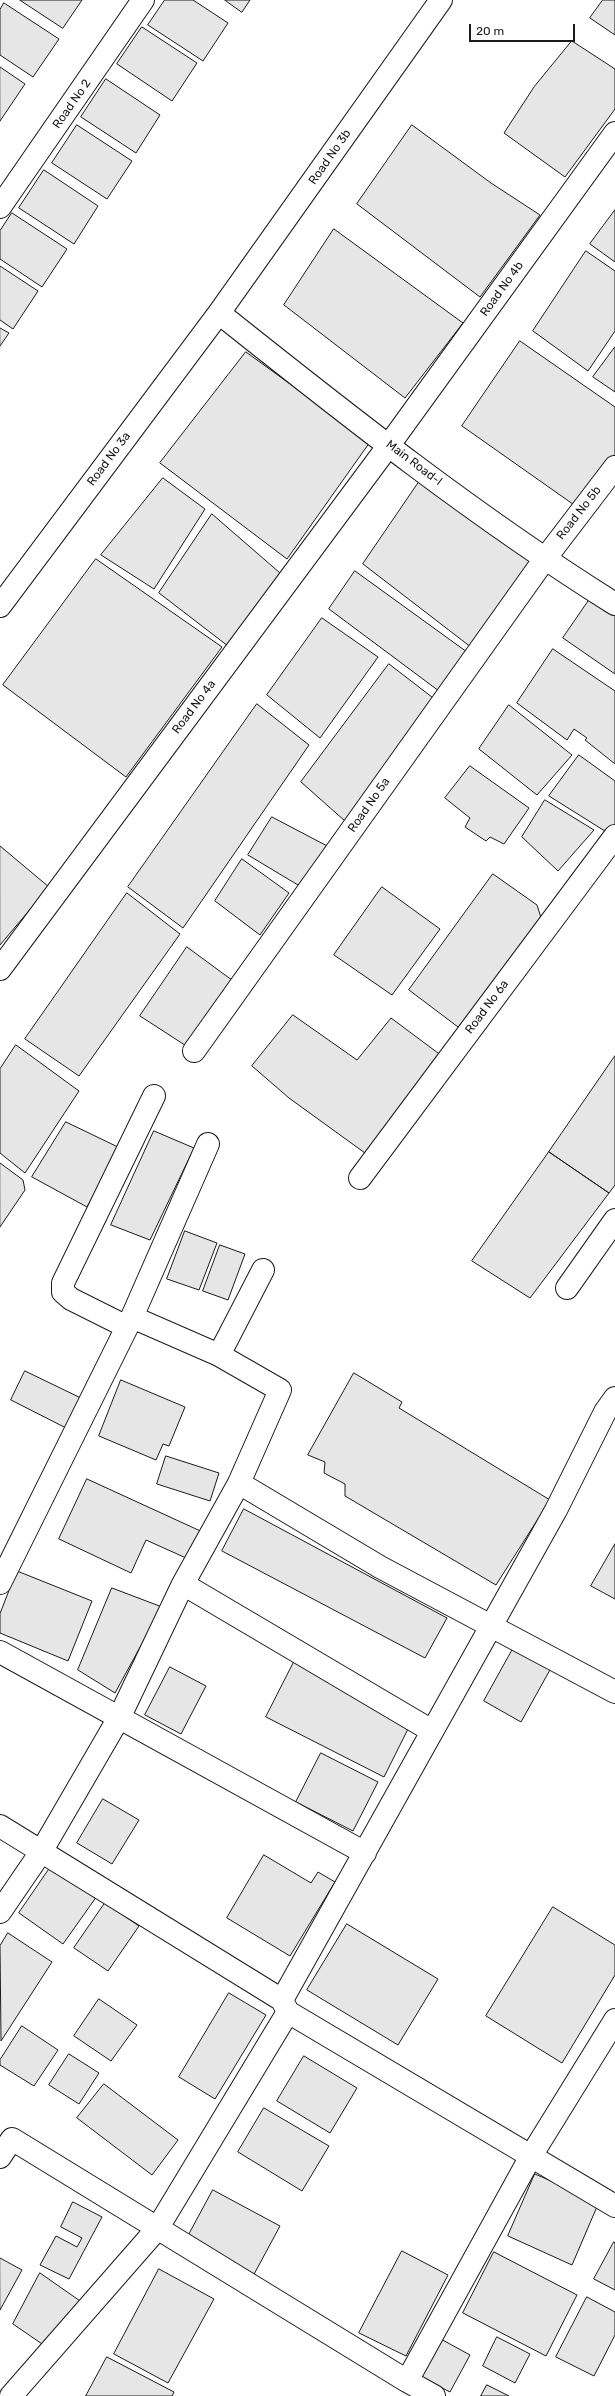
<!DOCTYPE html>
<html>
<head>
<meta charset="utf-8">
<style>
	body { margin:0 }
	#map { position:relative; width:615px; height:2396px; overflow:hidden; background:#fff; font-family:Rubik,sans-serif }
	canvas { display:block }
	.scale { position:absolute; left:469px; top:24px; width:106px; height:18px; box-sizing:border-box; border:2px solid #1a1a1a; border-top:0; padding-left:5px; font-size:12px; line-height:14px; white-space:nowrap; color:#1a1a1a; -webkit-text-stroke:3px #fff; paint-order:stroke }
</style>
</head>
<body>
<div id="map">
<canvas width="615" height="2396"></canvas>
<div class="scale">20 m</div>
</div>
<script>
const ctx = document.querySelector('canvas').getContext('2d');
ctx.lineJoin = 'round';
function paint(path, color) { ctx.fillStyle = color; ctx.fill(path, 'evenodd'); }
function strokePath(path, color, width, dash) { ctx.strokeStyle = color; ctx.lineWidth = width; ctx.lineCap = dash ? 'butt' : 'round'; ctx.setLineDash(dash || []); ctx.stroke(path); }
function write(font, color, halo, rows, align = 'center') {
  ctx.font = font + ' Rubik,sans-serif'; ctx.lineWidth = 3; ctx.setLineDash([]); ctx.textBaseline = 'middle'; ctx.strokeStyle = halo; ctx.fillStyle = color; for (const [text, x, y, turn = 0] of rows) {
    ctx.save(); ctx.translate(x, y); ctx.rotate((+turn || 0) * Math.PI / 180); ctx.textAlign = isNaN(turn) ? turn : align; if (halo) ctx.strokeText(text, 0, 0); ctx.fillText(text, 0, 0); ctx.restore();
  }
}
const building = new Path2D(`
	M20 0H82L63 28Z
	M165 0H193L228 23 203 61 148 25Z
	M225 0H250L242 12Z
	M603 0H615V35L590 18Z
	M4 3 59 39 33 77 0 55V10Z
	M142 27 197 63 172 101 117 64Z
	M572 41 615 69V109L565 177 504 133 534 87Z
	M0 67 25 84 0 121Z
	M106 79 160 115 136 153 81 117Z
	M77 125 132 161 107 199 52 163Z
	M412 125 491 183 540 215 480 297 357 204Z
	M44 170 98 206 74 244 19 208Z
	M615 210V262L590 244Z
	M12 213 67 249 42 287 0 259V231Z
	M334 229 463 323 405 398 284 305Z
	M586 251 615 271V331L588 371 533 331Z
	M0 266 38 291 13 329 0 320Z
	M0 328 9 333 0 346Z
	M520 341 615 407V471L587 514 462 426Z
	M615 347V392L593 377Z
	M246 352 370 442 287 559 160 463Z
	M163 478 205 509 154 589 101 555Z
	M419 482 537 565 476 651 363 564Z
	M212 514 280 573 228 646 159 593Z
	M96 559 222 647 126 777 3 685Z
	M355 571 478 660 451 700 329 609Z
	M594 593 615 608V674L563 638Z
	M322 618 378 657 320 738 267 695Z
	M553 649 615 691V764L585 740 587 738 574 729 567 740 517 703Z
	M389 664 441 704 354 829 301 782Z
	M257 704 309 745 183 928 128 887Z
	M509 705 572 755 537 795 479 749Z
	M579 755 615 781V825L608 833 549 796Z
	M470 766 529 808 504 844 490 837 486 841 465 827 470 818 445 798Z
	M545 800 594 830 558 871 522 837Z
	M272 817 331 848 303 888 248 855Z
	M0 846 49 887 0 945Z
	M242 859 289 893 260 935 215 901Z
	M493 874 537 905 544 927 466 1033 409 990Z
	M382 887 440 929 392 995 334 955Z
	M127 893 180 934 79 1076 25 1039Z
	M187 947 240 986 194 1051 140 1016Z
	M293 1015 357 1060 391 1018 446 1059 376 1161 289 1098 252 1066Z
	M16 1045 79 1091 25 1173 0 1153V1069Z
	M615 1056V1185L609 1193 549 1152Z
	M66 1122 120 1148 87 1207 32 1177Z
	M154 1131 194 1148 150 1240 111 1225Z
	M549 1152 609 1193 530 1298 472 1261Z
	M0 1163 23 1180 25 1190 0 1227Z
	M185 1231 217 1243 199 1290 167 1279Z
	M220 1245 245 1254 228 1300 203 1291Z
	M25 1371 85 1400 70 1430 11 1400Z
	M354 1373 402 1402 399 1408 550 1500 496 1585 345 1496V1484L324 1473 325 1462 308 1455Z
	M121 1380 185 1407 169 1446 163 1444 156 1460 99 1436Z
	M166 1456 219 1473 210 1501 157 1484Z
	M87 1479 207 1534 195 1562 146 1540 131 1573 59 1539Z
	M244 1509 447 1618 425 1658 222 1551Z
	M615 1544V1599L591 1586Z
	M17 1571 92 1601 68 1661 0 1633V1614Z
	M112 1588 162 1607 115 1693 78 1670Z
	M514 1647 551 1668 521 1722 484 1701Z
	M294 1662 412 1721 384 1777 266 1717Z
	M170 1667 206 1686 181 1734 145 1715Z
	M321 1753 378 1782 353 1831 296 1802Z
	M103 1799 139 1820 112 1864 77 1843Z
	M264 1855 311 1883 318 1872 335 1882 290 1956 227 1918Z
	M52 1865 97 1896 63 1944 19 1913Z
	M105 1903 139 1926 108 1971 74 1948Z
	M553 1907 615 1945V1975L562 2063 486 2016Z
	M347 1924 438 1979 398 2045 307 1990Z
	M8 1933 52 1962 1 2041 0 1946Z
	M229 1993 266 2015 215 2099 179 2077Z
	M99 1999 137 2025 111 2061 74 2036Z
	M22 2026 58 2050 34 2086 0 2065V2060Z
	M69 2054 99 2073 79 2104 49 2085Z
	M304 2056 357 2088 330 2133 277 2101Z
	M104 2084 178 2140 152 2175 77 2118Z
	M264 2108 329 2146 302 2191 238 2152Z
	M535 2174 599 2202 572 2265 508 2236Z
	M213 2190 280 2226 252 2278 185 2242Z
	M73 2202 102 2217 69 2279 40 2265 56 2236 77 2247 82 2238 61 2227Z
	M614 2242 615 2243V2290L594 2279Z
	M402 2251 448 2275 406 2356 359 2333Z
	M494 2252 577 2295 546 2356 463 2313Z
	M0 2258 22 2270 0 2310Z
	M159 2269 214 2299 168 2383 114 2354Z
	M40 2273 83 2303 45 2346 13 2324Z
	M587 2297 615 2312V2335L594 2376 556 2357Z
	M497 2337 530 2354 515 2383 483 2366Z
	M439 2338 470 2355 450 2392 419 2376Z
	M107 2357 174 2392 172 2396H86Z
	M487 2385 509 2396H481Z`);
paint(building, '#e6e6e6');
strokePath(building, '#1a1a1a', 1);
const street = new Path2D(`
	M0 207 143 0
	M219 313C347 415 476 517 615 604
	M0 606 219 313 441 0
	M0 969 389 445 615 133
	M194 1051 544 560 615 467
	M360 1178 615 836
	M567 1288 615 1220
	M132 1317 219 1355 280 1390 239 1483
	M127 1327 71 1299 63 1292V1283L154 1096
	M219 1355 263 1270
	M0 1583 132 1317 208 1144
	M183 1584 432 1731
	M0 1652 365 1853
	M0 1826 282 2000
	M0 1912 41 1852 120 1716 183 1584 239 1483 380 1567 615 1692
	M288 2012 615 2206
	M0 2157 12 2139 407 2381 434 2396
	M407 2381 531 2156 615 2020
	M11 2396 157 2229 288 2012 282 2000 556 1510 605 1412 615 1398`);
strokePath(street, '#1a1a1a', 24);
strokePath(street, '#fff', 22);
write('12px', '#1a1a1a', '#fff', [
	["Road No 2",72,104,-55],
	["Road No 3b",330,157,-55],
	["Road No 4b",502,289,-54],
	["Road No 3a",109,459,-53],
	["Main Road-I",414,463,37],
	["Road No 5b",579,513,-52],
	["Road No 4a",194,707,-53],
	["Road No 5a",369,805,-55],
	["Road No 6a",487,1007,-53]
]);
</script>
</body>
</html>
